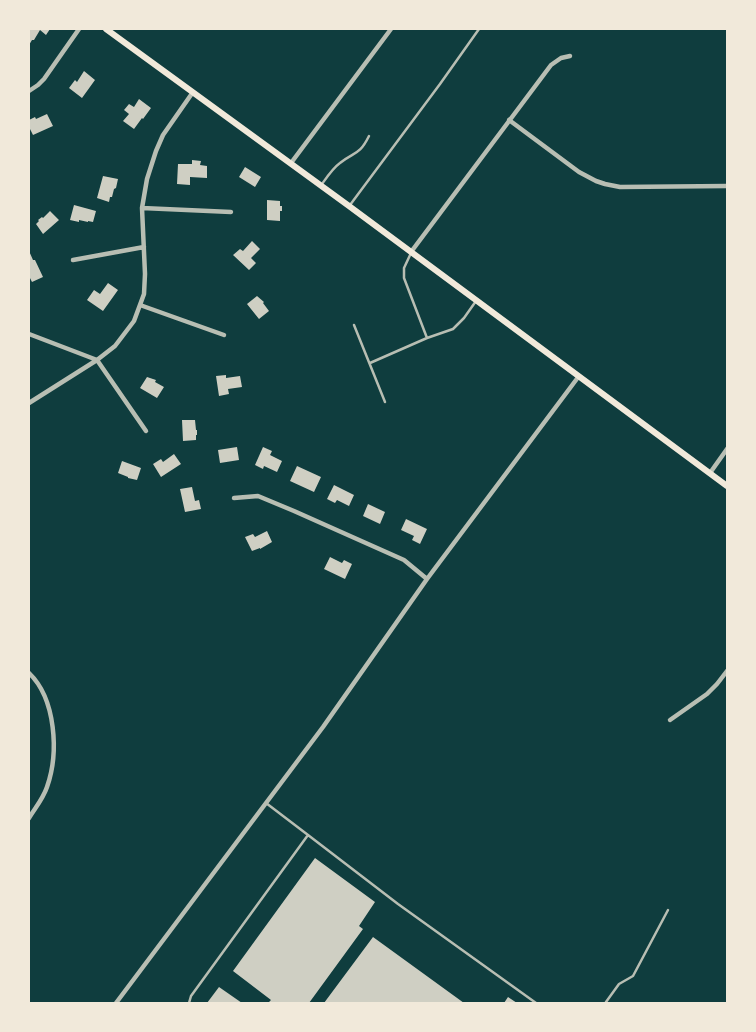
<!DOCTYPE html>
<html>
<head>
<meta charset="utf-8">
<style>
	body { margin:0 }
	#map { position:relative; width:756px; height:1032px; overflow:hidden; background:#0f3d3e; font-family:Arial,sans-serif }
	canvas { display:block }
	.frame { position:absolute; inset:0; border:30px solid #f1e9da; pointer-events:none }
</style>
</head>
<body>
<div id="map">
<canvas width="756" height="1032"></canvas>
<div class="frame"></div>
</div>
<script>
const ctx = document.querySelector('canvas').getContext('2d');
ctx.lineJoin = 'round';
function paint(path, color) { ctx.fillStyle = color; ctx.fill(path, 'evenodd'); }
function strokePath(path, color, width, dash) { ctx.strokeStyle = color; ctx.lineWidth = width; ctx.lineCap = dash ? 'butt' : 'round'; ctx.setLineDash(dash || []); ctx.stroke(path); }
paint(new Path2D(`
	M29 29H50L46 35 40 30 34 40H32L29 45Z
	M84 71 95 80 82 98 69 88 75 80 77 82Z
	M139 99 151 108 143 119 142 118 134 129 123 121 129 114 124 110 129 104 134 107Z
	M47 114 53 126 33 135 29 127V120L35 117 36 119Z
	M192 160 201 161 200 165 207 166V178L190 177V185L177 184 178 164H192Z
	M245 167 261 177 255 187 239 177Z
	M103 176 118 179 116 188 114 189 112 197H110L109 202 97 198Z
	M267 200 280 201V206H282V211H280V221L267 220Z
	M74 205 96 211 93 222 88 221V222L79 220V222L70 220Z
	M50 211 59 220 43 234 36 224 39 221 38 220 42 217 43 218Z
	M252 241 260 249 251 258 256 263 249 270 233 255 240 249 243 251Z
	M29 251 33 260H35L43 277 32 282 29 276Z
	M108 283 118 290 103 311 87 300 94 290 100 294Z
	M257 296 264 302 263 303 269 311 259 319 247 304Z
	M226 375V378L240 376 242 387 228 389 229 394 219 396 216 376Z
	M147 377 156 380 155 382 164 387 157 398 140 388Z
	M182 420H195L196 430H197V435H196V440L183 441Z
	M237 447 239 460 220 463 218 450Z
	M263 447 272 451 270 455 282 461 277 472 264 466 263 469 255 465Z
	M174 454 181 464 161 477 153 464 161 459 163 462Z
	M122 461 141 468 137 480 128 478V477L118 473Z
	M297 466 321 477 314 492 290 481Z
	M334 485 354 495 349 506 337 500 335 503 327 499Z
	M192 487 195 501 199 500 201 509 185 512 180 489Z
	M368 504 385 512 380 524 363 516Z
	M406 519 427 529 420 544 412 540 414 536 401 530Z
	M267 531 272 542 260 549V548L252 551 245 537 253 534 255 537Z
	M330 557 342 563 344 560 352 564 345 579 324 569Z
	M315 858 375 902 359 926 363 929 309 1003H275L273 1002 272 1003H268L271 1000 233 971Z
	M373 937 464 1003H324Z
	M219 987 242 1003H207Z
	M508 997 517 1003H504Z`), '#cfcfc3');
strokePath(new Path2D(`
	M322 184C327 177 333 168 340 163 355 151 359 156 369 136
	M350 205 440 84 479 29
	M411 253 404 268V278L427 338 453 329 464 318 476 301
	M354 325 385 402
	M370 363 427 338
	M308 835 398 904 536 1003
	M189 1003 191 996 308 835 266 803
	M606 1003V1002L619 984 633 976 668 910`), '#b8beb3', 2.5);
strokePath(new Path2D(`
	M29 91 38 85 44 79 79 29
	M509 120 579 172 596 181 605 184 620 187 727 186
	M291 163 391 29
	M142 208 231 212
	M411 252 551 65 561 58 570 56
	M73 260 144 247
	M140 305 224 335
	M29 334 97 360 146 431
	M29 403 97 360 115 346 134 321 144 294 145 274 142 208 147 179 156 151 163 135 193 92
	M710 473 727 449
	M234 498 258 496 294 511 404 560 427 579
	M29 673C56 699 59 753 47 787 43 799 35 808 29 818
	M670 720 707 694 717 684 727 671
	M116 1003 323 727 427 579 579 376`), '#b8beb3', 4.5);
strokePath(new Path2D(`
	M106 29 349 206 727 486`), '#f1e9da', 6);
</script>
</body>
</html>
